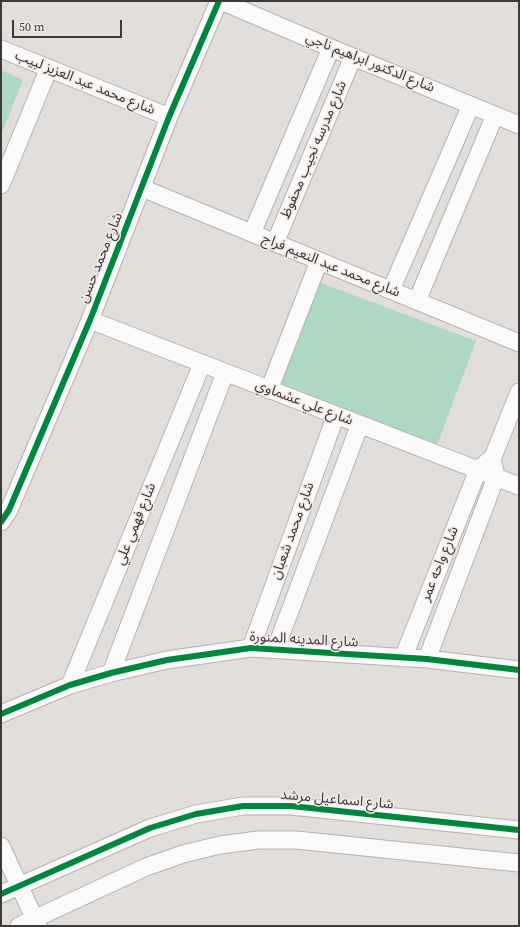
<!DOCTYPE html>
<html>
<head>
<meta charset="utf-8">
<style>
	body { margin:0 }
	#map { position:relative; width:520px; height:927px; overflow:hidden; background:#e2dedb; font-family:"Source Serif 4",serif }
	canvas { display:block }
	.frame { position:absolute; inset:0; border:2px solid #3d3938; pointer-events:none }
	.scale { position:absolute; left:12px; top:20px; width:110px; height:18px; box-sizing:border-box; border:2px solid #3d3938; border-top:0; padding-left:5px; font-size:12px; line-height:14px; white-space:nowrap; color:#3d3938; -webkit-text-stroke:3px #f2eae6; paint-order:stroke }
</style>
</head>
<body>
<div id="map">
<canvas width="520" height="927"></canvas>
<div class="frame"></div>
<div class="scale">50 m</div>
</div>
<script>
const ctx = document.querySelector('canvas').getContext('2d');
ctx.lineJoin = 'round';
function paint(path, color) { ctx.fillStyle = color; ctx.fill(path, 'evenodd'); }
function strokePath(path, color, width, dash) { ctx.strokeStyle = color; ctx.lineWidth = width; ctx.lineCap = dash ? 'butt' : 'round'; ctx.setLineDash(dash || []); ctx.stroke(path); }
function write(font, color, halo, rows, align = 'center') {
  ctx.font = font + ' "Source Serif 4","Noto Sans Arabic",serif'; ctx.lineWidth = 3; ctx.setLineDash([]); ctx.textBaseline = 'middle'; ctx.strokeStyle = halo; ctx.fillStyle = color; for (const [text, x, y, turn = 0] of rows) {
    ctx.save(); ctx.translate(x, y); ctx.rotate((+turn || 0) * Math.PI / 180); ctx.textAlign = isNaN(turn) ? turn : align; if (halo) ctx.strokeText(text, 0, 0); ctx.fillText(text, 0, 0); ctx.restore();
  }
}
paint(new Path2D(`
	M1 70 23 80 1 135Z
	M316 281 476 341 437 445 277 385Z`), '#afd8c2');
const minor = new Path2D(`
	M221 1 331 48 519 125
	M1 49 169 117
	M1 185 49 68
	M142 188 519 343
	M252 233 331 48
	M275 243 353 57
	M391 290 471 105
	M417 301 495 115
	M90 320C232 376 376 430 519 486
	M269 390 319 261
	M1 522 9 510 90 320 169 117 219 1
	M251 648 336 415
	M276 648 360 424
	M403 658 478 470 493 457 519 392
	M427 659 496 477 494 466
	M111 673 225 373
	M70 685 202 364
	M1 714 70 685 111 673 167 660 251 648 427 659 519 670
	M1 846 38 926
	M1 894 150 828 196 814 243 806H291L519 830
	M19 926 146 867 183 854 220 845 258 840H296L519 863`);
strokePath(minor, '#b5b3b1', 19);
strokePath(minor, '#fbfafa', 17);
strokePath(new Path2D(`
	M1 522 9 510 90 320 169 117 219 1
	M1 714 70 685 111 673 167 660 251 648 427 659 519 670
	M1 894 150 828 196 814 243 806H291L519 830`), '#00873e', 6);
write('14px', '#3d3938', '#f2eae6', [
	["شارع الدكتور ابراهيم ناجي",370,63,22],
	["شارع محمد عبد العزيز لبيب",85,83,22],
	["شارع مدرسه نجيب محفوظ",314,150,-67],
	["شارع محمد حسن",101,258,-68],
	["شارع محمد عبد النعيم فراج",331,266,22],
	["شارع علي عشماوي",304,403,21],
	["شارع فهمي علي",136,524,-68],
	["شارع محمد شعبان",293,531,-70],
	["شارع واحه عمر",440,564,-68],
	["شارع المدينه المنورة",304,640,3],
	["شارع اسماعيل مرشد",337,800,5]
]);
</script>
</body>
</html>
